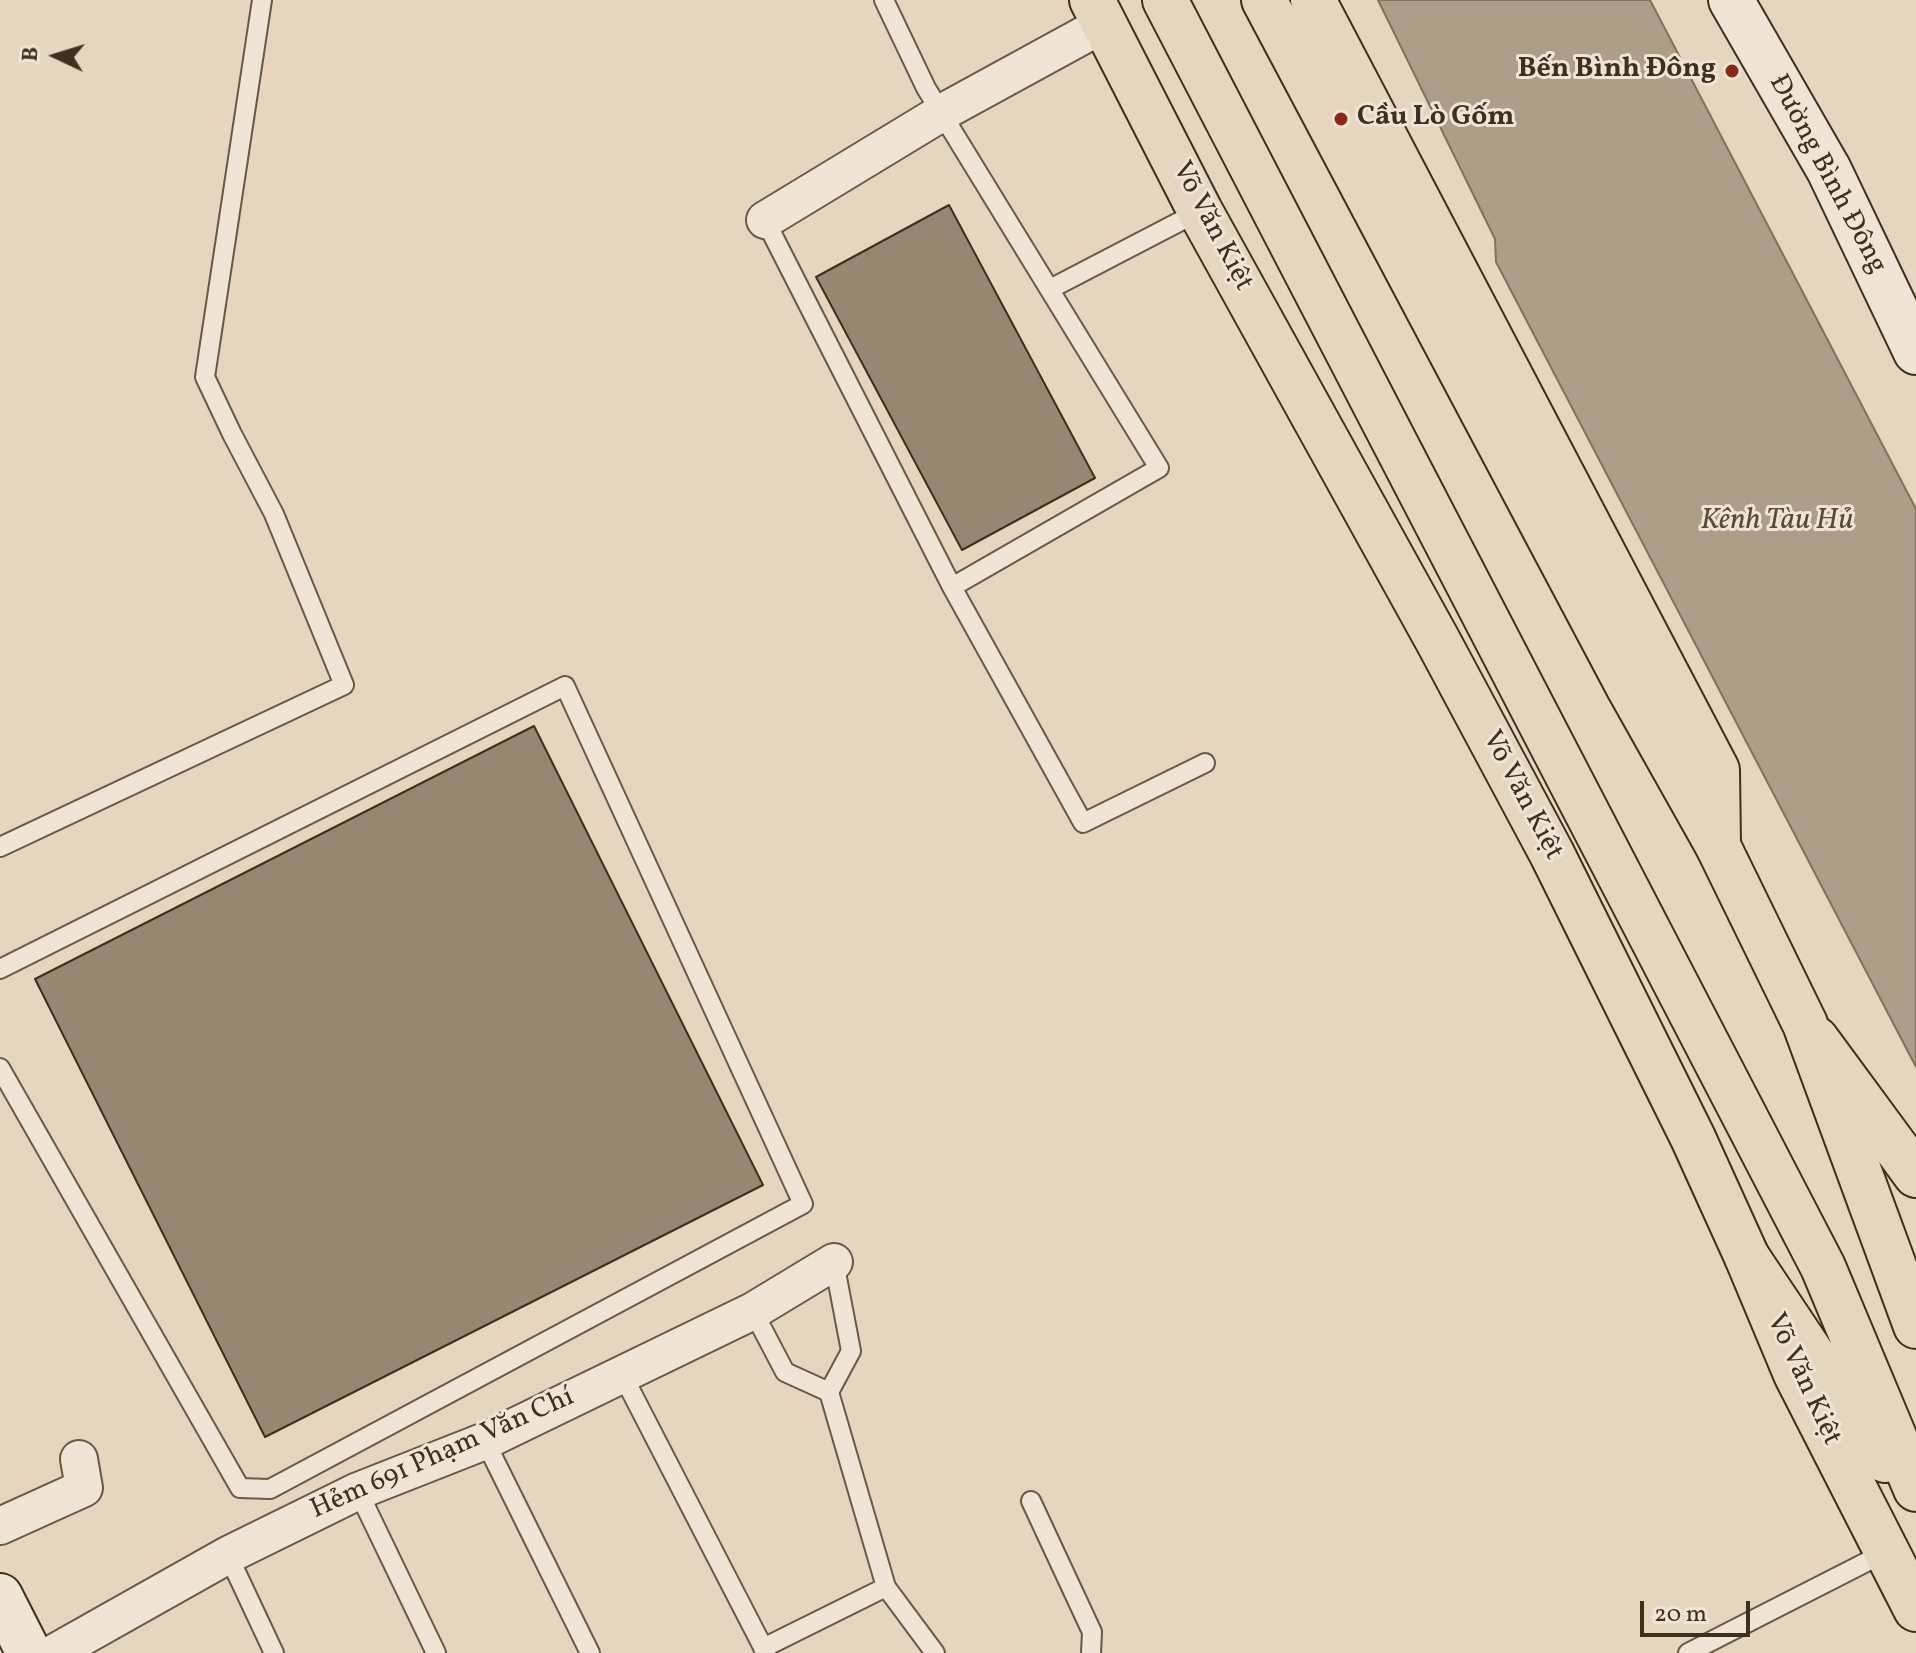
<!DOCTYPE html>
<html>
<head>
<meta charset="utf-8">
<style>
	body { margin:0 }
	#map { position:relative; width:1916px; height:1653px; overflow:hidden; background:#e6d6c0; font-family:Vollkorn,serif }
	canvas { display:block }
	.north { position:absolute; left:16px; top:16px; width:80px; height:80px; -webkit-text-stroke:6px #efe4d6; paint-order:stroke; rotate:274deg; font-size:22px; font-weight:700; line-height:32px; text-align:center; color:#3f2f1e }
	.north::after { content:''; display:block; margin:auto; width:28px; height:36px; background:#3f2f1e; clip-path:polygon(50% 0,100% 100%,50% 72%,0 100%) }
	.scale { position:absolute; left:1640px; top:1601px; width:110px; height:36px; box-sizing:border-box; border:4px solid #3f2f1e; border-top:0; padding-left:10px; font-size:24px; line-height:28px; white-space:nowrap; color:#3f2f1e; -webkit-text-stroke:6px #efe4d6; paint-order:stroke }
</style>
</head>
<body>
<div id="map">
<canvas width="1916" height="1653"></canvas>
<div class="north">B</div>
<div class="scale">20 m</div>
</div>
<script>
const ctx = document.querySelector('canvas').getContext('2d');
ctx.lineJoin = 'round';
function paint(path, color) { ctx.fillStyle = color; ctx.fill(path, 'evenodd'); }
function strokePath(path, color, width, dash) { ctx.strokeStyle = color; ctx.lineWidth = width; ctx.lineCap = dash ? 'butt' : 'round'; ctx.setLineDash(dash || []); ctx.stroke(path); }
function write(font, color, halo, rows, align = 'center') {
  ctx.font = font + ' Vollkorn,serif'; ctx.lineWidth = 6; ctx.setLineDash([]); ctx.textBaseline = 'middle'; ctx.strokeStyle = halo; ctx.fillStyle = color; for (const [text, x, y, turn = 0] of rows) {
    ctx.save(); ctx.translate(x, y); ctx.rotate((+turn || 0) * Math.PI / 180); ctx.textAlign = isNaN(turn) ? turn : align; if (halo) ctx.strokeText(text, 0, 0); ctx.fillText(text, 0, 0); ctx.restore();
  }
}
const water = new Path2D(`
	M1378 0H1650L1916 509V1067L1496 262 1495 239Z`);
paint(water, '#ad9d89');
strokePath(water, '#81715e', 2);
const building = new Path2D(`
	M949 205 1095 478 962 550 816 277Z
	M534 726 763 1185 265 1437 35 979Z`);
paint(building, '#968672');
strokePath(building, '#3f2f1e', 2);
const lane = new Path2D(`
	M884 0 926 88 1159 468 952 587
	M765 220 952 587 1083 823 1205 763
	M1050 289 1200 211
	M0 847 344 685 274 514 232 434 205 377 262 0
	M0 969 565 686 803 1204 270 1489 240 1488 0 1068
	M753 1311 785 1372 829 1392 886 1587 935 1653
	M622 1374 766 1653
	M829 1392 851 1351 834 1262
	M485 1441 590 1653
	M358 1491 436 1653
	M1031 1501 1092 1632 1091 1653
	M228 1555 274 1653
	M763 1648 886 1587
	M1688 1653 1886 1552`);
const street = new Path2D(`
	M765 220 943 112 1104 24
	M0 1526 84 1488 79 1459
	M54 1653 228 1555 358 1491 485 1441 753 1311 834 1262`);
const secondary = new Path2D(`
	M1731 0 1829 170 1916 352
	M0 1596 29 1653`);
const primary = new Path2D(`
	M1092 0 1200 211 1438 641 1552 854 1693 1138 1747 1257 1796 1374 1916 1609
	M1313 0 1717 770 1718 846
	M1816 1039 1916 1175`);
const highway = new Path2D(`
	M1165 0 1823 1267 1916 1489
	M1264 0 1628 686 1718 846 1805 1024 1916 1326
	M1747 1257 1876 1450 1885 1460`);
strokePath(lane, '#695946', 22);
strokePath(street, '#695946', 40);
strokePath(secondary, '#3f2f1e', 48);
strokePath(primary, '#3f2f1e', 48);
strokePath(highway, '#3f2f1e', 48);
strokePath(lane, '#efe4d6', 18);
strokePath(street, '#efe4d6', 36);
strokePath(secondary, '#efe4d6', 44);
strokePath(primary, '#e6d6c0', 44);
strokePath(highway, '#e6d6c0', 44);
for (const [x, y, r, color] of [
	[1732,71,8,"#8f2418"],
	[1341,119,8,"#8f2418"]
]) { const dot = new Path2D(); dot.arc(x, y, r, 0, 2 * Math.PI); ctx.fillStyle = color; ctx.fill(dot); strokePath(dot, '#efe4d6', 3); }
write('bold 28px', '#3f2f1e', '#efe4d6', [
	["Bến Bình Đông",1716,71],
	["Cầu Lò Gốm",1357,119,"left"]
], 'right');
write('28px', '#3f2f1e', '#efe4d6', [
	["Đường Bình Đông",1826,175,62],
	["Võ Văn Kiệt",1211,227,62],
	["Võ Văn Kiệt",1521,796,62],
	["Võ Văn Kiệt",1802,1380,65],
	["Hẻm 691 Phạm Văn Chí",443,1455,-24]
]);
write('italic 30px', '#5a4a39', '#efe4d6', [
	["Kênh Tàu Hủ",1777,522]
]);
</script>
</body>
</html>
